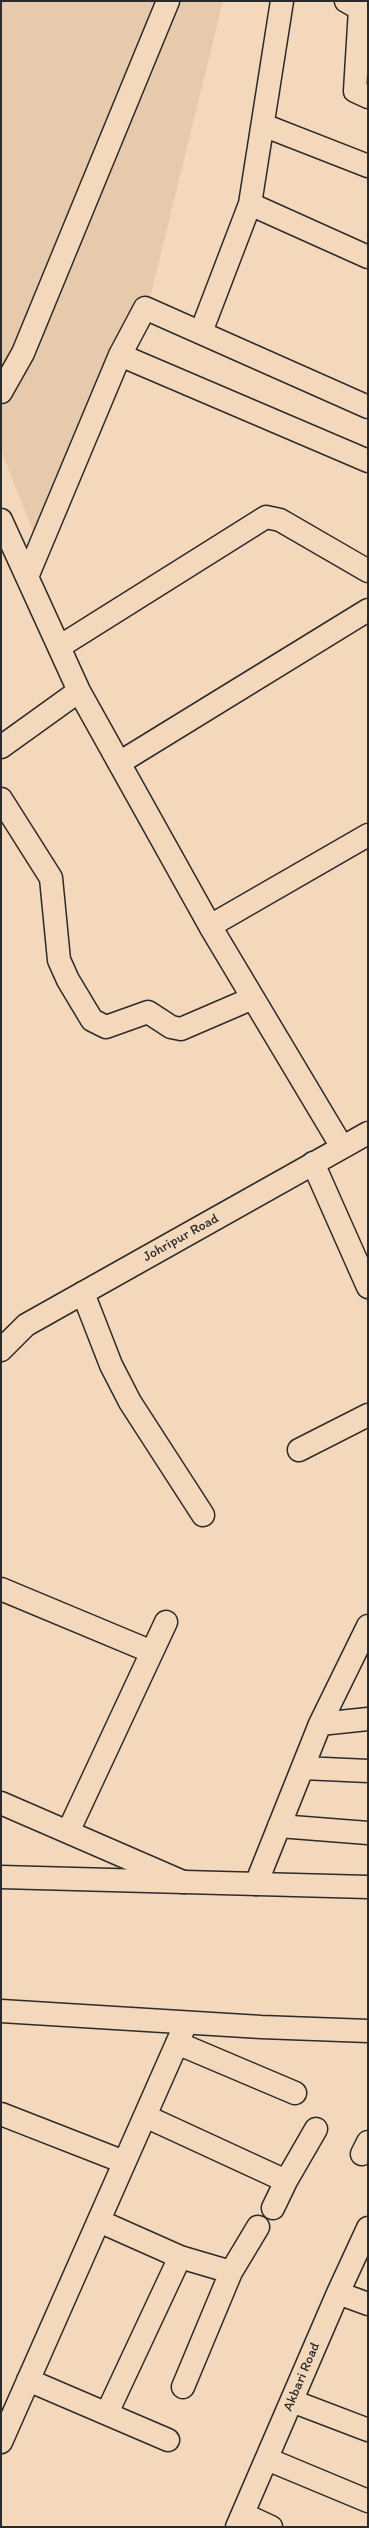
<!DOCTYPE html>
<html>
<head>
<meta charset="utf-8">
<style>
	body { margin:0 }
	#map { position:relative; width:369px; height:2528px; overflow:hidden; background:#f4d8bb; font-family:Itim,sans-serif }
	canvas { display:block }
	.frame { position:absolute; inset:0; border:2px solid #2b2b2b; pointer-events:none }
</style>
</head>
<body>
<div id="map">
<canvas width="369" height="2528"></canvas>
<div class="frame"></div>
</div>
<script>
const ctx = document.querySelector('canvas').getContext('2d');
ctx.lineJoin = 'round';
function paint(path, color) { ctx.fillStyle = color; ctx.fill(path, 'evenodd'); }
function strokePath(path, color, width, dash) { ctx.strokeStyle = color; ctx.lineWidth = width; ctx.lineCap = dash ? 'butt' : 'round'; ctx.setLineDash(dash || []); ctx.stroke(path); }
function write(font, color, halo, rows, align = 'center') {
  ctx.font = font + ' Itim,sans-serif'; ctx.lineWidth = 3.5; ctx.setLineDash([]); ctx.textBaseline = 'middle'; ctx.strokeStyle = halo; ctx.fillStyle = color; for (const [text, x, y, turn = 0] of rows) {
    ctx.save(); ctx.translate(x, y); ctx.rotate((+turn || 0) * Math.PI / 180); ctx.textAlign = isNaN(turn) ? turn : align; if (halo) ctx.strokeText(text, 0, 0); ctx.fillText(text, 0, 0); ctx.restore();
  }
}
paint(new Path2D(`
	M1 1H223L148 306 42 554 1 450Z`), '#e7c9ac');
const street = new Path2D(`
	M346 1 360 9 355 91 368 97
	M263 125 368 166
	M250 204 368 257
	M201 332 250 204 282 1
	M120 355 368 461
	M1 392 23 353 168 1
	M1 520 79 691 210 926 342 1147
	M27 577 120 355 145 308 368 407
	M59 647 266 517 280 520 368 571
	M1 747 79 691
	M119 763 368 610
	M1 799 51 878 59 960 68 980 92 1020 106 1027 148 1012 171 1027 181 1029 253 998
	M210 926 368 835
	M313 1163 368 1287
	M83 1293 111 1365 130 1402 203 1515
	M299 1450 368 1415
	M1 1589 152 1652
	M320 1724 368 1719
	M303 1768 368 1771
	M1 1803 183 1882
	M279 1826 368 1833
	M68 1832 166 1622
	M256 1884 320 1724 368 1626
	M177 2043 295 2093
	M1 2114 124 2162
	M145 2116 286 2181
	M362 2154 368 2142
	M273 2208 286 2181 316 2129
	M99 2221 180 2257 231 2272
	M338 2293 368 2304
	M28 2380 168 2440
	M183 2387 231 2272 258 2227
	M292 2401 368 2430
	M107 2413 180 2257
	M1 2442 186 2023
	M267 2459 368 2501
	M243 2514 271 2527
	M237 2527 338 2293 368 2228`);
const secondary = new Path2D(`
	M1 1350 26 1325 368 1133
	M1 1877 368 1887
	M1 2011 261 2027 368 2031`);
strokePath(street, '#2b2b2b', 25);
strokePath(secondary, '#2b2b2b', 25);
strokePath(street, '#f4d8bb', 22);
strokePath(secondary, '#f4d8bb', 22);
write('14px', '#2b2b2b', '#f4d8bb', [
	["Johripur Road",181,1238,-29],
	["Akbari Road",302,2377,-67]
]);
</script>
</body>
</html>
